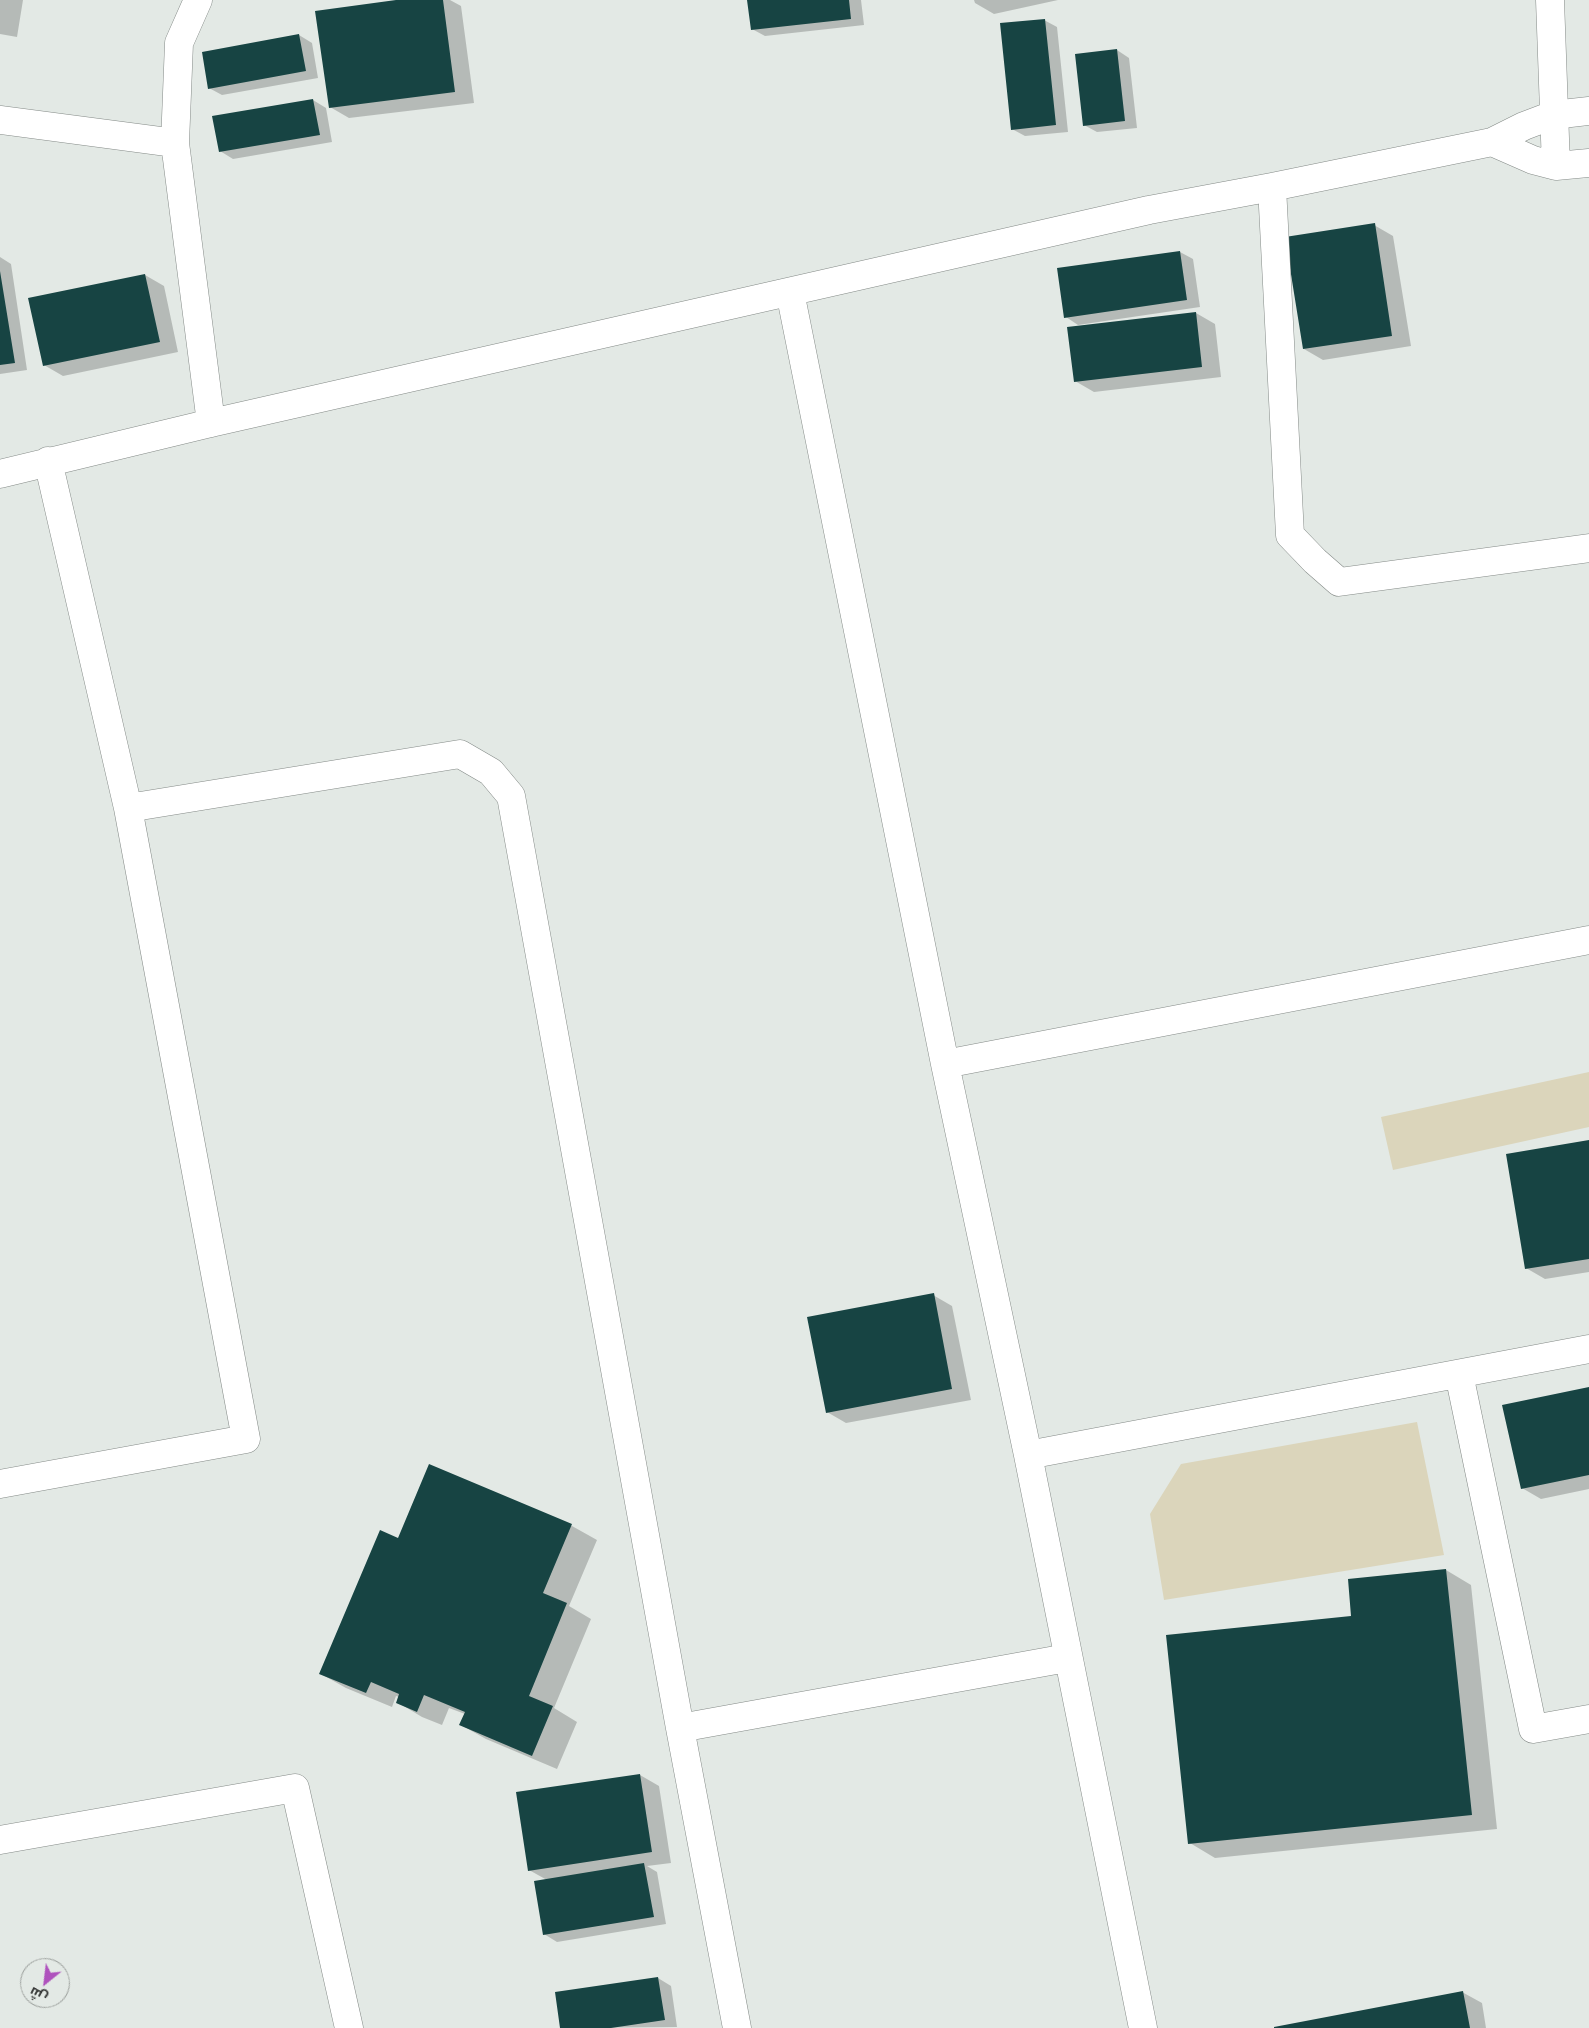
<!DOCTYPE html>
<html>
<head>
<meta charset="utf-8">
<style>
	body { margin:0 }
	#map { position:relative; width:1589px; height:2028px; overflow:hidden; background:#e3e9e5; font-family:Quicksand,Cairo,sans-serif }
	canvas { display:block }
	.north { position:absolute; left:20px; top:1958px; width:50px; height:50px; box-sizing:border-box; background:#e3e9e5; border:1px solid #9ca09d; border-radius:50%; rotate:209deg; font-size:14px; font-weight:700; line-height:20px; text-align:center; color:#313332 }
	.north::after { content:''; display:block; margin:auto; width:18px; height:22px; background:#af52bd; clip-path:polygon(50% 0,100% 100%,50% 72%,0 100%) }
</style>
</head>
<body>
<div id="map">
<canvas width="1589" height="2028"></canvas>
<div class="north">ش</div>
</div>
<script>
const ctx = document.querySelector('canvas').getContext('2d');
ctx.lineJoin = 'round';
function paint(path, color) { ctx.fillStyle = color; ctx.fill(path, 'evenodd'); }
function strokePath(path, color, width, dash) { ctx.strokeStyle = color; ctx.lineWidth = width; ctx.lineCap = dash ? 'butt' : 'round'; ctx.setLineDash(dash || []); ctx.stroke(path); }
paint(new Path2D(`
	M1589 1072V1127L1393 1170 1381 1117Z
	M1417 1422 1444 1555 1164 1600 1150 1514 1181 1464Z`), '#dbd5bb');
paint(new Path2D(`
	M0 0H23L17 37 0 34Z
	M406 0H450L461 6 474 103 349 118 330 107Z
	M749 0H861L864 25 765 36 752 29Z
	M974 0H1058L994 14 975 3Z
	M1044 20 1057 27 1068 132 1025 136 1012 129Z
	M299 35 312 43 318 78 222 95 209 88Z
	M1117 50 1129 58 1137 128 1097 132 1084 125Z
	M313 100 326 108 332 142 233 159 220 151Z
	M1374 225 1393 236 1411 346 1323 360 1304 349Z
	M1180 252 1193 259 1200 307 1078 325 1066 317Z
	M0 257 11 264 27 370 0 374Z
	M145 275 164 286 178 352 63 376 44 365Z
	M1196 313 1215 324 1221 377 1094 392 1075 381Z
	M1589 1142V1272L1545 1279 1526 1268Z
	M933 1295 952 1306 971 1400 846 1423 827 1412Z
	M1589 1388V1489L1541 1499 1522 1488Z
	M430 1466 572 1526 597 1540 569 1606 591 1619 554 1708 577 1722 557 1769 486 1739 461 1725 465 1714 449 1708 442 1725 422 1717 397 1702 399 1697 396 1696 392 1707 346 1688 321 1674 399 1539Z
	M1446 1570 1471 1585 1497 1829 1215 1858 1190 1843 1353 1617Z
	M640 1775 659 1786 671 1863 647 1866 657 1872 666 1924 557 1942 544 1934 547 1880 529 1870Z
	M658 1978 671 1986 677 2027 561 2028Z
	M1462 1992 1482 2003 1486 2028H1276Z`), '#0003');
paint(new Path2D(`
	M396 0H443L455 92 329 108 315 11Z
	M747 0H849L851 19 751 30Z
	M1045 19 1056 125 1011 130 1000 23Z
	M299 34 306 71 208 89 202 52Z
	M1117 49 1125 121 1083 126 1075 54Z
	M313 99 320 135 219 152 212 116Z
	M1375 223 1392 336 1303 349 1285 237Z
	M1180 251 1187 300 1064 318 1057 268Z
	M0 271 15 363 0 365Z
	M145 274 160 342 43 366 28 298Z
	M1196 312 1202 367 1074 382 1067 327Z
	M1589 1140V1259L1525 1269 1506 1154Z
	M934 1293 952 1389 826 1413 807 1317Z
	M1589 1387V1475L1521 1489 1502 1405Z
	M429 1464 572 1524 543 1593 567 1603 529 1696 553 1706 532 1756 459 1725 465 1712 424 1695 417 1712 396 1703 399 1694 371 1682 366 1693 319 1674 380 1530 398 1538Z
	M1446 1569 1472 1815 1188 1844 1166 1635 1351 1616 1348 1579Z
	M640 1774 652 1852 528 1871 516 1792Z
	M644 1863 654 1917 543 1935 534 1881Z
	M658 1977 665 2020 611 2028H560L555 1992Z
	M1463 1991 1470 2028H1274V2027Z`), '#174443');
const minor = new Path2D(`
	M198 0 179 43 175 143 211 423
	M1550 0 1556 166
	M0 120 175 143
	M1492 142 1533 160 1556 166 1589 163
	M1272 187 1290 535 1315 561 1339 582 1589 548
	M790 292 945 1064 1028 1455 1143 2028
	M0 474 211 423 1149 210 1272 187 1492 142 1524 126 1553 115 1589 111
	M128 808 460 754 491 772 511 796 680 1728 737 2028
	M945 1064 1589 940
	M1459 1374 1533 1729 1589 1719
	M1028 1455 1589 1349
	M0 1484 246 1439 128 808 48 461
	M680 1728 1067 1658
	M0 1840 295 1788 349 2028`);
strokePath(minor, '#848a87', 29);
strokePath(minor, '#fff', 28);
</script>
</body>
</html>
